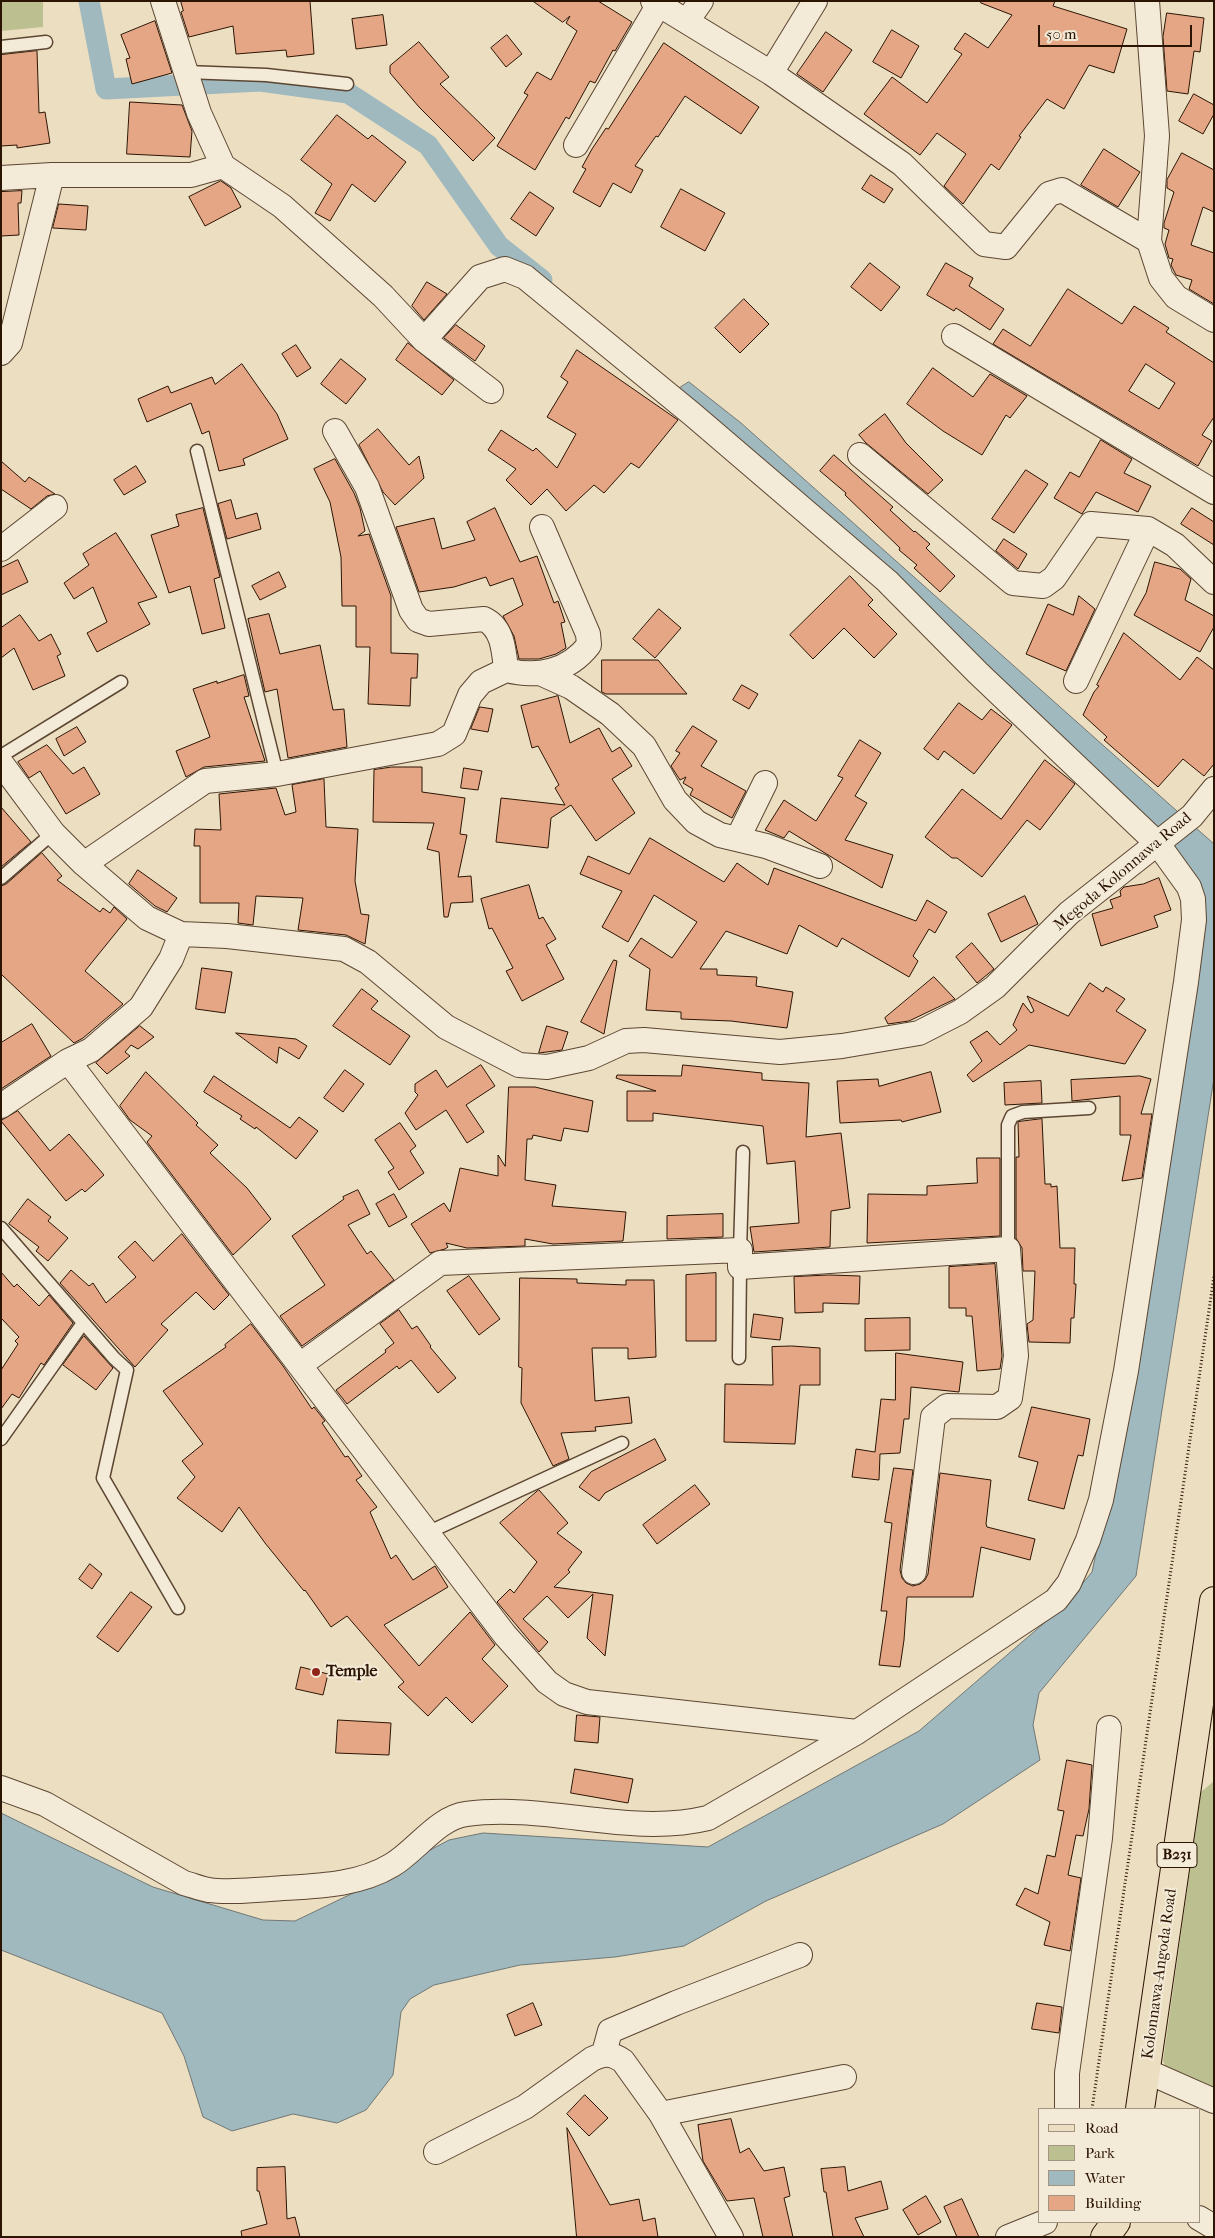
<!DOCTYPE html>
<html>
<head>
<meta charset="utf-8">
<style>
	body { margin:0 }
	#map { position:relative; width:1215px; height:2238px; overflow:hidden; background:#ecdec1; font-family:"IM FELL French Canon",serif }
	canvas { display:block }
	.frame { position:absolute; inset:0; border:2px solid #2c1403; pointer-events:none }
	.legend { position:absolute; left:1038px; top:2108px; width:162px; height:115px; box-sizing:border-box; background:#f3ead7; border:1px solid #a39482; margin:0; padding:6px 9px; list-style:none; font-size:15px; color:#2c1403 }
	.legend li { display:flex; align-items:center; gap:10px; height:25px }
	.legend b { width:25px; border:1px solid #a39482 }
	.scale { position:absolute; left:1038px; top:25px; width:154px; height:22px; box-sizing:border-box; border:2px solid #2c1403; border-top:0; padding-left:6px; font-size:15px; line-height:18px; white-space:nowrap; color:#2c1403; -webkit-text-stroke:4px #f3ead7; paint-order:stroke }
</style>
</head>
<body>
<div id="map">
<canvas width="1215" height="2238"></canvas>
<div class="frame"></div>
<ul class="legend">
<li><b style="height:6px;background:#ecdec1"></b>Road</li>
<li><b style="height:14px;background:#bcc090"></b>Park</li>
<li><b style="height:14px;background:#9fb9bf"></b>Water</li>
<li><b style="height:14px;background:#e5a685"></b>Building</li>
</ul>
<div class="scale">50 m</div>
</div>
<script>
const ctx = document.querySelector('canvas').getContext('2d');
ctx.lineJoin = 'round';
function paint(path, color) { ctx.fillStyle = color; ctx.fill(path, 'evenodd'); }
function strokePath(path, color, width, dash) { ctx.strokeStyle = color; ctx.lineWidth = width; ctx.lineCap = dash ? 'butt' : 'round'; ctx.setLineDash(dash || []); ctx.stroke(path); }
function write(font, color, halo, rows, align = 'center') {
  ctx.font = font + ' "IM FELL French Canon",serif'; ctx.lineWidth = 4; ctx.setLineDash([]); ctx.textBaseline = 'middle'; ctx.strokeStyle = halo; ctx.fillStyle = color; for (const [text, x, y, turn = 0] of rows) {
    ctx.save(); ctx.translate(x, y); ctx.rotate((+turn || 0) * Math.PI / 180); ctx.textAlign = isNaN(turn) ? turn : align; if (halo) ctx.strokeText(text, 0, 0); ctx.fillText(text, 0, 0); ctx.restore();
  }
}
paint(new Path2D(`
	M1 1H43V27L1 31Z
	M1214 1781V2091L1166 2068 1163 2061 1201 1792Z`), '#bcc090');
const water = new Path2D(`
	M689 382 741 423 1214 844V1078L1136 1576 1039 1693 1033 1725 1040 1760 943 1824 766 1901 684 1946 615 1957 520 1965 434 1985 410 1999 401 2012 393 2075 366 2110 337 2123 293 2114 232 2131 203 2117 184 2056 162 2013 1 1950V1813L153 1887 263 1920 295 1921 376 1882 402 1865 449 1840 483 1833 708 1847 919 1731 1065 1605 1092 1572 1119 1445 1202 923 1201 884 1133 805 678 389Z`);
paint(water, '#9fb9bf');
strokePath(water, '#717774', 1);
strokePath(new Path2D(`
	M89 1 106 89 260 81 348 93 428 145 499 246 542 280`), '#9fb9bf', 21);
const building = new Path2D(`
	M181 1H310L314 54 287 57 286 50 236 54 233 26 189 37 181 12 183 11Z
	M533 1H598L632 22 615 51 613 50 595 83 590 81 569 119 566 117 535 170 497 146 528 95 524 93 537 72 551 80 577 31 566 23 570 16 563 22Z
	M981 1H1055L1053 6 1127 29 1114 73 1089 65 1064 109 1047 99 1019 136 1021 137 999 170 991 164 963 204 944 186 966 154 937 133 920 155 864 114 892 77 927 103 962 54 954 49 965 33 988 48 1012 15 981 3Z
	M1167 13 1204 18 1200 52 1194 51 1188 94 1167 91 1163 37Z
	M383 15 387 45 356 49 352 19Z
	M155 21 172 73 132 84 126 59 130 58 121 35Z
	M892 30 919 46 901 78 873 62Z
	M826 32 852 50 823 92 797 74Z
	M507 35 522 54 506 67 491 48Z
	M419 42 449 77 440 84 495 138 473 161 419 107 390 73V66Z
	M664 43 759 107 741 134 685 96 658 137 656 136 635 166 643 170 631 193 613 183 600 207 573 192 586 169 582 167 592 149 606 128 608 129Z
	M37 51 39 113 45 112 50 143 17 148V145L1 146V55Z
	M1194 94 1214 105V114L1203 134 1179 121Z
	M130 102 182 105 192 131 190 157 127 154Z
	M337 115 368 139 372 135 406 162 375 202 352 184 330 221 315 213 332 184 301 160Z
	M1104 149 1140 172 1118 207 1081 185Z
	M1182 153 1214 170V212L1203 207 1191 245 1214 253V304L1189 289 1192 280 1176 275 1171 265 1173 259 1169 258 1165 244 1169 230 1164 228V223L1174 192 1167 188V180Z
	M871 175 893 189 884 203 862 189Z
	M221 181 231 188 241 207 205 226 189 197Z
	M681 189 725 213 705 251 661 227Z
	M22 191 21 203H18L19 235 1 236V192Z
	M530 192 554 208 536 236 511 219Z
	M59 204 88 206 86 230 53 228Z
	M870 263 900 287 881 311 851 287Z
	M946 263 973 278 969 286 1004 309 990 330 956 308 954 311 927 295Z
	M427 282 447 294 424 320 412 306Z
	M1068 289 1122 324 1134 306 1169 328 1166 332 1214 363V417L1202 435 1212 441 1198 466 993 344 1003 329 1030 346ZM1146 364 1175 383 1159 409 1129 391Z
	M744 299 769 324 740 353 715 328Z
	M456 325 485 346 475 361 444 338Z
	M408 343 454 380 442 395 396 360Z
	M296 345 311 368 297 377 282 354Z
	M577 350 678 420 639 468 631 463 604 493 594 485 566 511 547 489 531 505 506 480 516 469 488 450 501 430 533 451 536 448 557 468 576 434 547 417 568 382 561 377Z
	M341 359 366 379 346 404 321 384Z
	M242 364 277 414 288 439 243 459 245 465 219 471 209 431 202 434 191 403 147 422 138 399 168 386 171 393 212 377 215 384Z
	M933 368 973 397 990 374 1027 396 1010 418 1006 415 982 455 943 431 907 404Z
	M885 414 906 443 943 480 928 494 866 443 859 435Z
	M378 429 409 465 419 456 424 478 395 505 383 492 359 445Z
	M1101 440 1132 459 1124 473 1151 486 1138 512 1096 492 1082 514 1054 498 1070 472 1079 477Z
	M834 455 893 507 890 510 914 532 915 531 930 544 926 548 955 576 940 592 914 568 917 565 899 550 900 548 845 495 846 493 820 471Z
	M335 459 354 493 360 508 365 531 358 536 369 534 391 596V653L418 654 417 678H411L410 706 368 704 370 647H356V606H342L341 557 330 502 314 469Z
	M1 461 25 482 29 477 55 494 47 496 31 509 1 489Z
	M136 466 146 482 124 495 114 480Z
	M1026 470 1048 484 1014 533 992 519Z
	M231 500 236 519 257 513 261 529 227 539 218 504Z
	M203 508 220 577 214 579 225 628 202 634 190 586 169 593 151 535 179 526 176 515Z
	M495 508 520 562 537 556 554 603 558 601 565 622 561 623 566 648 556 654 539 659H519L514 636 503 616 523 605 513 578 490 586 486 577 454 587 419 592 396 527 434 518 442 549 475 540 467 522Z
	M1192 508 1214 522V545L1181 524Z
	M116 533 157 597 138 603 150 624 97 652 87 633 107 622 93 587 74 599 64 583 89 565 83 554Z
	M1004 539 1027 554 1018 569 996 551Z
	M18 560 28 582 1 595V568Z
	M1155 562 1180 569 1191 579 1185 600 1214 616V627L1200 652 1134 615 1146 593Z
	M279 572 286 587 260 600 252 586Z
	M850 576 873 600 868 605 897 634 874 658 844 628 813 659 790 635Z
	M1079 596 1095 609 1066 671 1026 654 1048 604 1073 615Z
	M659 609 681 628 655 658 633 639Z
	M269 614 280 654 320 645 333 710 344 709 347 747 288 758 277 689 265 692 248 619Z
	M20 615 39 641 51 634 61 654 57 656 65 676 33 690 14 648 1 658V628Z
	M1124 633 1180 680 1197 657 1214 670V764L1204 776 1183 759 1158 787 1104 740 1107 737 1083 715 1094 692 1099 686 1097 685Z
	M602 660H658L687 694H606L602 692Z
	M244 675 249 696 244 697 265 761 204 767 186 777 176 751 210 737 193 689 217 681V683Z
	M742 685 758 694 749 709 733 700Z
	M558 696 570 743 599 728 612 752 620 747 632 766 612 779 635 813 596 841 571 805 551 818 548 848 496 842 501 798 565 805 555 788 559 785 538 746 532 748 521 706Z
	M959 703 982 720 991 709 1012 725 974 774 944 751 938 760 924 749Z
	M480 707 493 709 488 732 471 729Z
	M693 726 717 741 701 766 746 791 732 818 690 795 693 789 683 783 686 777 680 780 671 766 680 753 676 751Z
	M77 727 86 742 64 756 56 739Z
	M860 740 881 753 855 796 867 803 845 840 893 855 882 888 789 831 784 838 765 830 784 800 816 821 843 778 838 776Z
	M47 745 73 774 84 767 100 794 66 814 40 771 29 778 18 762Z
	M1045 760 1075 784 1040 830 1027 820 982 877 957 858H952L925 837 962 789 1001 819Z
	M392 767H422V792L465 798 460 834 467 835 458 877 471 876 473 902 451 903 448 917H444L439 852 427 849 434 823 373 822 374 770Z
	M464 768 482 771 478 790 461 788Z
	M324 779 326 827 358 829 355 881 361 914 369 915 365 944 346 935 298 930 303 898 256 896 253 925 238 923 239 903H200V846H194L195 829 221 830 219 794 276 788 285 815 296 812 292 785Z
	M1 807 31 842 1 867Z
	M650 838 724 882 737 863 768 885 774 868 916 921 927 900 947 912 935 933 929 929 913 956 918 961 909 977 842 938 837 947 799 925 787 954 726 931 700 969H717V975L757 977 756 986 793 992 787 1028 731 1021 681 1019V1012L646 1010 650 969 629 956 641 938 672 958 697 922 654 895 628 942 602 927 622 891 580 874 588 856 629 874Z
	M42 853 62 876 57 880 100 912 103 908 110 913 114 907 127 919 85 971 123 1004 83 1038 74 1043 1 974V886L6 884Z
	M138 870 177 898 167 912 155 906 129 884Z
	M1159 878 1171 910 1154 916 1158 927 1101 946 1092 914 1113 908 1110 900 1121 896 1120 891 1124 887 1143 884Z
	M529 885 539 919 543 917 556 939 546 945 564 979 522 1001 506 971 513 968 492 928 489 929 481 899Z
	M1025 896 1038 924 1001 942 988 914Z
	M972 943 994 969 977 983 956 957Z
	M614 960 617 961 604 1034 581 1022Z
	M202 968 232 972 225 1013 196 1009Z
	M934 977 955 999 909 1021 888 1024 885 1018Z
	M1090 983 1103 992 1106 987 1125 999 1116 1011 1146 1030 1125 1064 1029 1045 973 1082 967 1075 982 1061 970 1042 987 1031 1000 1045 1017 1030 1013 1025 1023 1003 1031 1013 1034 1011 1027 996 1068 1016Z
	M362 989 378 1001 371 1009 410 1036 390 1065 333 1026Z
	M32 1024 51 1056 1 1089V1043Z
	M140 1026 154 1037 138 1049 131 1045 125 1052 130 1056 107 1074 96 1063Z
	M547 1026 568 1032 562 1050 539 1053Z
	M236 1033 296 1039 307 1046 299 1059 279 1047 277 1063Z
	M481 1065 495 1086 466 1105 484 1132 467 1143 446 1110 416 1130 405 1113 418 1095 415 1092V1084L436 1070 447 1087Z
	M683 1065 762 1073V1080L809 1083 806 1137 841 1133 850 1208 831 1211 830 1247 754 1252 750 1227 799 1223 795 1161 767 1164 763 1126 653 1113V1121H627V1091H656L616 1078 617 1075 681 1076Z
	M345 1070 364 1084 343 1112 324 1098Z
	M146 1072 198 1123 196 1125 218 1145 210 1153 247 1188 271 1219 233 1255 147 1142 152 1136 130 1120 120 1106Z
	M931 1072 941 1112 902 1122 901 1120 840 1123 837 1081 878 1079 879 1086Z
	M214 1076 290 1128 299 1117 318 1131 296 1159 256 1127 255 1129 240 1119 242 1116 204 1092Z
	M1140 1076 1151 1079 1141 1114H1152L1142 1178 1122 1181 1131 1135H1120V1096L1072 1101 1071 1080Z
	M1041 1081 1042 1103 1005 1105 1004 1083Z
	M509 1087H535L593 1101 588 1132 564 1128 561 1141 533 1135 532 1139H527L525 1180 556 1185 552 1206 626 1212 623 1241 553 1244 525 1239V1246L467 1248 446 1243 448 1247 445 1249 430 1253 411 1224 444 1203 450 1212 460 1168 498 1176V1155L505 1166Z
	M18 1111 50 1151 69 1134 104 1175 85 1192 82 1189 66 1201 1 1121Z
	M1042 1119 1045 1184H1051V1187L1057 1186 1060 1248H1075L1074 1284H1076L1074 1318H1071L1070 1343 1029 1342 1027 1324 1033 1320 1035 1271H1023L1022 1248 1016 1238V1157H1019L1018 1122Z
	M400 1123 416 1146 410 1151 424 1173 399 1190 388 1172 394 1168 375 1140Z
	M977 1158H1000V1236L867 1243 868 1194 927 1195V1186L977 1183Z
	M358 1190 370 1214 348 1225 367 1254 371 1251 394 1280 302 1346 280 1316 325 1285 292 1236 344 1199 343 1197Z
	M394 1194 407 1217 389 1227 376 1204Z
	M28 1199 51 1217 48 1221 68 1238 48 1261 36 1251 39 1247 9 1224Z
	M723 1214V1237L667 1239V1216Z
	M182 1234 229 1295 214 1310 196 1292 161 1324 168 1330 135 1367 60 1283 71 1270 89 1286 93 1283 106 1303 136 1277 118 1257 135 1241 153 1261Z
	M995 1264 1002 1356 1000 1369 977 1371 972 1316H966V1308H949V1267Z
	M1 1272 14 1287 17 1284 39 1306 49 1295 73 1323 44 1365 41 1363 19 1398 12 1394 1 1409V1370L18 1344 15 1341 19 1337 1 1318Z
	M716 1273V1341H686V1275Z
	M829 1275 860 1276 859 1304 823 1303V1312L795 1313 794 1277Z
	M469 1276 500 1319 479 1335 447 1291Z
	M520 1278 577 1279V1283L626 1285V1280H654L656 1357 628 1359V1348H592L595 1401 629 1397 632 1423 595 1427 596 1431 561 1433 569 1459 553 1466 521 1403 522 1368 519 1367Z
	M399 1310 412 1329 417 1326 431 1346 430 1347 456 1378 438 1393 411 1360 399 1369 397 1366 347 1404 336 1390 386 1352 385 1350 394 1343 380 1324Z
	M754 1314 783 1318 780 1340 751 1337Z
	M910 1318V1350L865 1351V1319Z
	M251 1324 283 1366 312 1409 314 1407 325 1421 322 1423 345 1457 348 1456 362 1476 356 1480 377 1507 370 1512 391 1559 396 1555 413 1580 435 1566 448 1587 384 1625 419 1666 470 1612 495 1645 482 1659 508 1686 472 1723 446 1697 428 1716 398 1687 404 1682 347 1616 331 1627 305 1590 304 1591 265 1543 239 1507 222 1532 177 1498 195 1477 182 1461 203 1444 163 1391 226 1347 225 1345Z
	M84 1336 113 1368 96 1390 63 1365Z
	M792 1346 820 1348V1385H800L795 1444 724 1442 725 1384 773 1385 772 1347Z
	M896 1353 963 1362 959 1392 911 1387 909 1419H904L900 1453 880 1454 879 1480 852 1477 856 1449 875 1452 881 1399 895 1400Z
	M1032 1407 1090 1419 1083 1456 1078 1455 1064 1509 1028 1500 1038 1462 1019 1457Z
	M655 1439 666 1460 605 1493 599 1501 579 1487 591 1472Z
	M894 1468 913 1470 900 1570 902 1578 906 1583 913 1586 920 1584 925 1580 928 1574 940 1473 991 1480 986 1524 987 1527 1035 1539 1030 1560 981 1547 973 1597H907L904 1640 900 1667 879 1665 887 1611H881L892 1523 885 1522Z
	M695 1485 710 1504 657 1544 643 1525Z
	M539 1490 568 1523 557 1533 582 1552 568 1570 570 1572 554 1587 613 1595 605 1656 587 1638 593 1594 568 1618 547 1596 523 1619 548 1642 539 1652 497 1602 510 1589 514 1593 537 1562 500 1523Z
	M90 1564 102 1574 92 1589 79 1579Z
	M131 1592 152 1607 118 1652 97 1637Z
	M301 1667 328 1674 323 1695 296 1689Z
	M577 1715 600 1717 598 1743 575 1741Z
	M338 1720 391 1723 389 1755 336 1753Z
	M1067 1760 1092 1765 1089 1809 1083 1836 1076 1835 1068 1875 1081 1878 1070 1951 1044 1945 1050 1922 1016 1905 1025 1888 1038 1894 1047 1855 1055 1857 1064 1811 1058 1810Z
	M575 1769 633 1779 628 1803 571 1793Z
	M533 2003 542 2025 515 2036 507 2015Z
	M1037 2003 1062 2007 1059 2033 1032 2029Z
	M585 2095 608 2118 589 2136 567 2114Z
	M731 2119 740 2153 749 2148 764 2171 784 2167 790 2196 784 2198 793 2237H763L754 2198 727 2201 703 2161 698 2125Z
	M567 2128 610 2205 639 2199 643 2221 655 2218 658 2237H577Z
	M285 2167 287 2219 295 2217 300 2237H242L241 2231 267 2224 259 2191H257V2168Z
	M845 2167 848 2191 881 2181 888 2209 855 2218 864 2237H833L826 2192H824L821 2169Z
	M926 2196 941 2222 918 2235 903 2210Z
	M962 2199 979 2237H957L944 2207Z`);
paint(building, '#e5a685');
strokePath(building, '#2c1403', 1);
const service = new Path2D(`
	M1 47 46 42
	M186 72 266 75 347 84
	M197 451 277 774
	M1 756 121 682
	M1 878 53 833
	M1 1228 114 1358 127 1370 103 1478 178 1608
	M1008 1249V1125L1012 1116 1023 1112 1089 1108
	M740 1250 743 1152
	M739 1358 740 1267
	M1 1439 83 1323
	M429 1532 622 1443`);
const minor = new Path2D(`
	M653 1 771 73 902 164 984 244 1006 247 1049 194 1062 190 1149 241
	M1147 1 1157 136 1149 241 1161 278 1176 297 1214 320
	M687 21 701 1
	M771 73 815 1
	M576 145 659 4
	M223 166 282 206 383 296 424 340 491 391
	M1 178 52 175H191L223 166 199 113 163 1
	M954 336 1214 492
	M1 353 10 343 52 175
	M860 455 1013 583 1043 586 1054 578 1091 524 1148 529 1175 545 1214 582
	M1 549 55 507
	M506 670C537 678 568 672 589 645L588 634 542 527
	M540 673 571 687 610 714 644 746 675 800 696 822 720 835 766 846 820 866
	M1076 681 1148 529
	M1 763 53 833 84 864 147 918 181 934 227 936 344 949 368 962 446 1027 519 1065 547 1067 589 1058 626 1041 644 1040 780 1052 842 1046 919 1033 960 1012 995 987 1069 913 1192 816 1214 789
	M738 838 765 783
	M84 864 205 781 277 774 438 744 454 734 470 695 481 682 506 670C504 651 503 628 484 619L429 624 418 620 411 610 367 487 335 431
	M68 1061 505 1635 547 1682 564 1694 587 1702 857 1732
	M1 1106 68 1061 91 1050 141 1007 171 959 181 934
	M300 1365 440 1263 740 1250V1267L1008 1249 1016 1356 1010 1398 997 1407 947 1406 933 1417 914 1572
	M1 1788 45 1804 184 1883C192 1885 201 1889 209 1890 229 1893 250 1890 270 1889 310 1886 356 1887 392 1865 416 1851 437 1818 466 1814 547 1803 629 1837 708 1818L857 1732 1056 1600 1069 1583 1088 1540 1101 1500 1126 1371 1186 982 1194 920 1193 899 1189 887 1158 844 978 673 887 581 692 414 525 277 505 269 480 277 424 340
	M604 2053 610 2031 676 2003 800 1955
	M1146 2071 1214 2101
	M1067 2109V2073L1100 1838 1109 1728
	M661 2114 844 2077
	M436 2152 525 2107 592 2059C605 2053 611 2053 623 2061L661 2114 731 2237
	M1199 2218 1214 2227
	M1008 2237 1045 2222`);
const primary = new Path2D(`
	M1140 2109 1214 1601
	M1105 2237 1116 2222`);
strokePath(service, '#5c4632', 15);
strokePath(minor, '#5c4632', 26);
strokePath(primary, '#2c1403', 30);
strokePath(new Path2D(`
	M1092 2109 1214 1276`), '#2c1403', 3, [1, 2.5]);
strokePath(service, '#f3ead7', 12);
strokePath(minor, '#f3ead7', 24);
strokePath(primary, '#ecdec1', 28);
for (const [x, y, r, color] of [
	[316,1672,5,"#8f2418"]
]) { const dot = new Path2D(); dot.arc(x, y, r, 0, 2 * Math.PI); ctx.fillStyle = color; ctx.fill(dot); strokePath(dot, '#f3ead7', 2); }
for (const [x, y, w] of [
	[1177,1855,40]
]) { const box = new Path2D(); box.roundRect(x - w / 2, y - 12.5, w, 25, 4); ctx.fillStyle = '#f3ead7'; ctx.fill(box); strokePath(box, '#2c1403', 1); }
write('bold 15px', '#2c1403', null, [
	["B231",1177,1855]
]);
write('16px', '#2c1403', '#f3ead7', [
	["Megoda Kolonnawa Road",1123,872,-40],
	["Kolonnawa-Angoda Road",1160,1974,-82]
]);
write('bold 16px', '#2c1403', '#f3ead7', [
	["Temple",326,1672]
], 'left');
</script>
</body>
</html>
